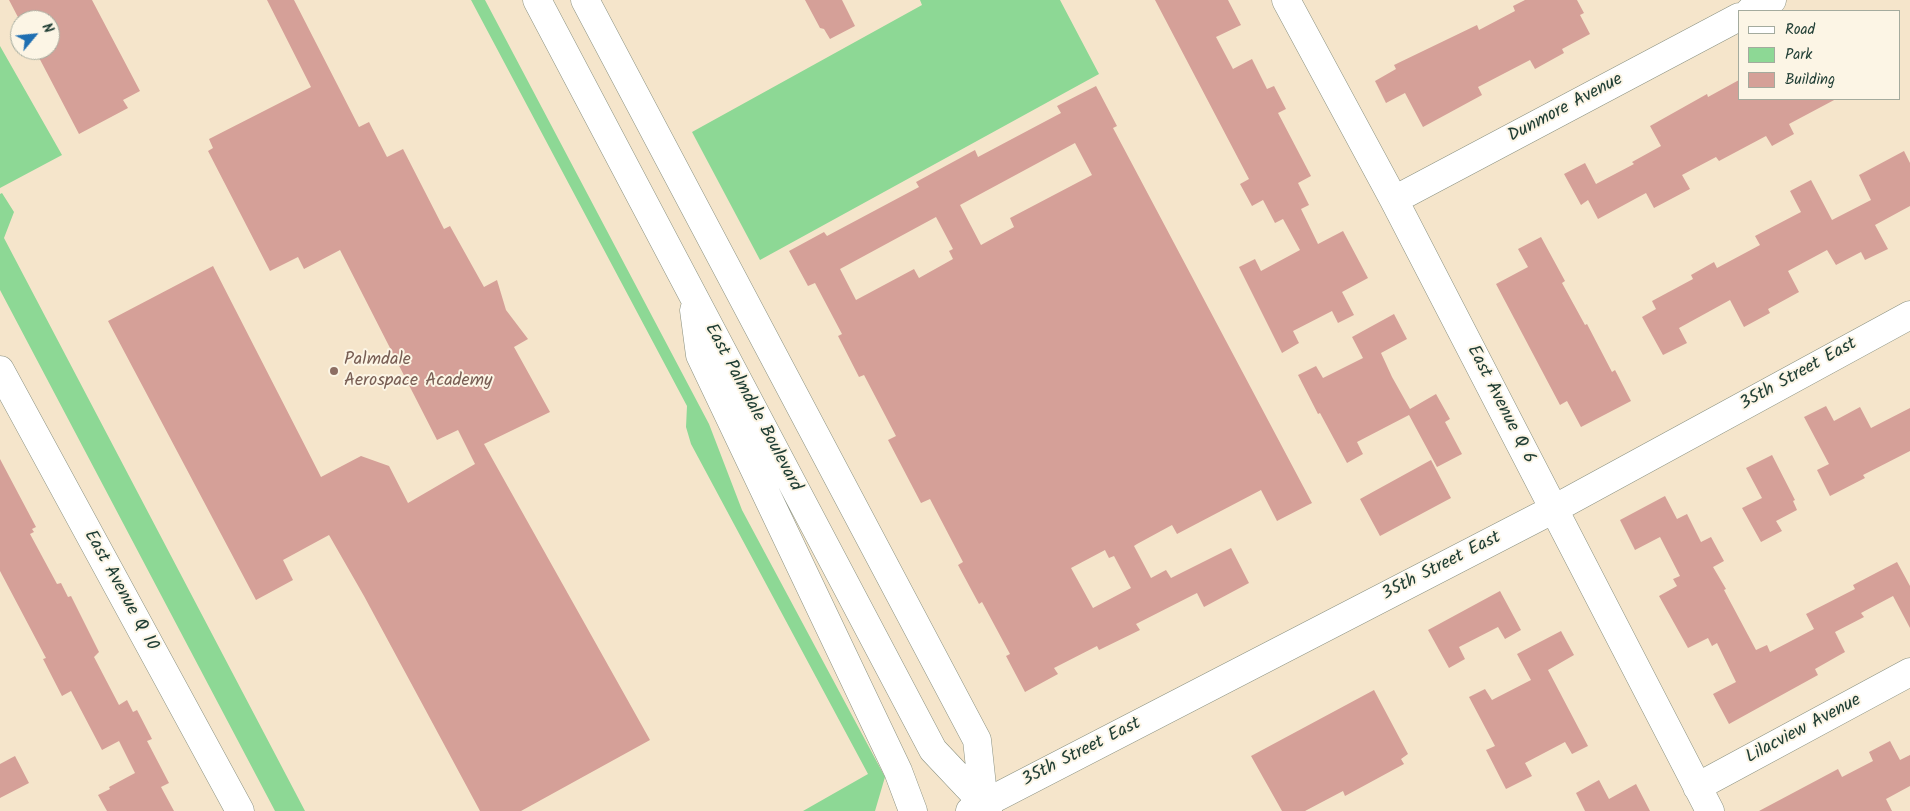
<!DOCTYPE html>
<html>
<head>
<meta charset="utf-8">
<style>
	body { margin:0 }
	#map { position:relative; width:1910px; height:811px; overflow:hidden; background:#f5e5cb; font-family:Kalam,sans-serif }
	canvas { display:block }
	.legend { position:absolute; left:1738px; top:10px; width:162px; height:90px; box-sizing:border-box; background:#fcf5e5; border:1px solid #a4ab9e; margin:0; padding:6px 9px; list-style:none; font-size:15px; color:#1f3d34 }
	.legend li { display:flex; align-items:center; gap:10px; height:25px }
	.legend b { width:25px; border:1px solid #a4ab9e }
	.north { position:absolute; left:10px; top:10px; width:50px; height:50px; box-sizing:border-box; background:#fcf5e5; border:1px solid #a4ab9e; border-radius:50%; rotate:62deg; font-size:14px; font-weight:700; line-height:20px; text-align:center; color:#1f3d34 }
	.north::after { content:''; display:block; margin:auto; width:18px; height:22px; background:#1f6fb2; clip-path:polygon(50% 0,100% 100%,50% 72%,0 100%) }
</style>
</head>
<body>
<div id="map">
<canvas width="1910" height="811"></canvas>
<ul class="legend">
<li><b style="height:6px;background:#fff"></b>Road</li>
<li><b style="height:14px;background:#8dd895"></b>Park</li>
<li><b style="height:14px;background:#d5a098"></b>Building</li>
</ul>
<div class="north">N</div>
</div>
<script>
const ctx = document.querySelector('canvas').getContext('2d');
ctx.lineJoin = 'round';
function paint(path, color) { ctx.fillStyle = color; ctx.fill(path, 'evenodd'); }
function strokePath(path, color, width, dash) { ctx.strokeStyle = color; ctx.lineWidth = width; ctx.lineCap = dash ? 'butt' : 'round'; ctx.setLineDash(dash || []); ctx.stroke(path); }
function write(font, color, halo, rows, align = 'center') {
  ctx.font = font + ' Kalam,sans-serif'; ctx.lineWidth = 4; ctx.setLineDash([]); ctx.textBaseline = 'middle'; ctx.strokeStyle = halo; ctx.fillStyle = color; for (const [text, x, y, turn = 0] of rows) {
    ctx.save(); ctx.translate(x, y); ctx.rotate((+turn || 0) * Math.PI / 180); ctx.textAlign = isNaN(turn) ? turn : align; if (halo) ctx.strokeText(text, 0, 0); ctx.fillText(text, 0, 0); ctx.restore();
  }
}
paint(new Path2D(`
	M471 0H485L709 424 742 510 885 777 875 811H803L868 774 691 444 686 427 687 406Z
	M920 0H1060L1099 74 760 260 692 132 922 5Z
	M0 46 62 155 0 188Z
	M2 193 14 212 4 238 305 811H275L0 290V194Z`), '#8dd895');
paint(new Path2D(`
	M9 0H92L140 91 123 100 128 108 79 134 35 50H50V20L20 21Z
	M267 0H294L359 127 369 122 387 157 403 149 444 229 450 226 484 287 497 280 506 310 528 339 514 347 550 412 484 444 650 740 521 811H480L364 596 329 535 283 560 293 580 256 600 108 321 213 266 321 477 361 456 389 466 408 503 475 464 458 430 437 440 340 250 304 269 298 257 270 271 208 151 213 148 209 139 311 87Z
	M805 0H842L855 26 830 39 824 29 820 28Z
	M1155 0H1228L1241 25 1216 37 1233 69 1252 59 1267 89 1274 86 1286 109 1278 113 1311 176 1298 183 1309 205 1301 209 1318 244 1343 231 1368 278 1342 292 1354 315 1338 323 1332 311 1293 331 1299 343 1282 353 1239 267 1255 259 1261 271 1300 250 1283 219 1275 223 1263 200 1252 206 1240 184 1249 179Z
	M1525 0H1577L1584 13 1580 15 1590 34 1562 49 1564 53 1535 69 1530 60 1478 87 1482 95 1423 127 1405 93 1386 103 1375 81 1396 69 1394 65 1477 25 1479 30 1515 11 1513 6Z
	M1739 80V99H1836L1789 124 1794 134 1772 146 1766 136 1719 161 1716 157 1682 175 1690 189 1654 208 1646 193 1598 219 1588 200 1581 205 1564 174 1585 163 1596 184 1634 164 1632 162 1661 146 1650 126 1707 94 1708 97Z
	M1096 86 1117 126 1113 128 1312 503 1277 521 1261 490 1177 534 1172 525 1137 544 1134 546 1151 578 1166 570 1171 578 1231 548 1249 583 1204 607 1197 593 1136 624 1140 630 1099 650 1097 646 1054 668 1058 674 1025 692 1006 656 1010 654 982 602 979 604 958 565 963 562 930 499 921 503 888 440 896 436 864 375 859 377 838 336 842 334 815 283 808 286 789 251 824 232 827 236 919 187 916 182 975 150 978 157 1061 113 1057 106ZM1075 143 1092 175 1010 218 1014 227 981 245 960 205ZM936 217 953 249 949 251 953 259 919 278 914 269 856 300 840 269ZM1105 550 1109 558 1114 556 1131 588 1093 608 1071 568Z
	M1904 151 1910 163V206L1875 225 1888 249 1865 260 1861 252 1836 265 1827 250 1788 271 1799 292 1768 309 1770 313 1744 327 1730 300 1679 328 1687 343 1663 355 1642 317 1656 309 1652 301 1693 279 1691 275 1714 262 1717 268 1760 245 1755 236 1801 212 1790 191 1811 180 1832 220 1871 200 1859 175Z
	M1541 237 1565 281 1562 283 1585 325 1587 324 1612 372 1615 370 1631 401 1581 427 1567 401 1560 405 1496 284 1528 267 1518 249Z
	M1394 314 1407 339 1381 353 1392 377 1410 409 1436 394 1450 419 1445 422 1462 454 1437 467 1409 415 1357 442 1363 454 1347 463 1320 413 1318 414 1298 375 1316 366 1323 378 1363 358 1352 337Z
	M1826 406 1834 421 1860 407 1871 428 1910 408V451L1863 475 1865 478 1830 496 1817 470 1829 464 1804 417Z
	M1772 455 1795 500 1793 501 1797 510 1776 521 1782 531 1761 542 1742 508 1762 498 1746 468Z
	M0 459 36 527 32 529 34 532 30 534 57 584 61 583 68 597 71 596 99 652 94 657 119 705 127 700 133 712 137 710 152 739 147 741 169 783 161 787 174 811H107L98 795 110 789 109 787 135 773 119 741 102 750 71 691 62 696 43 659 46 658 0 571Z
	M1431 460 1451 498 1380 536 1360 499Z
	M1665 496 1677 519 1687 514 1701 542 1711 537 1724 561 1713 567 1726 589 1724 590 1756 650 1767 645 1770 652 1814 629 1806 614 1855 589 1853 585 1897 562 1910 586V628L1893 596 1861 613 1864 617 1835 632 1845 652 1815 669 1818 675 1729 724 1713 694 1736 682 1717 643 1712 646 1708 638 1688 648 1659 596 1677 586 1673 579 1680 576 1660 537 1635 550 1620 520Z
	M1500 591 1521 630 1505 639 1498 627 1459 647 1465 659 1449 668 1428 630Z
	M1561 631 1574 655 1548 670 1588 746 1572 754 1565 742 1525 763 1532 776 1506 789 1486 750 1495 746 1469 697 1485 689 1492 700 1531 680 1517 654Z
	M1374 690 1408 754 1401 759 1404 764 1345 796 1343 791 1305 811H1282L1251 756Z
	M1890 741 1900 760 1910 755V786L1886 799 1892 811H1759L1838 769 1842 777 1873 761 1869 752Z
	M15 756 29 783 0 798V764Z
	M1599 780 1609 799 1636 784 1650 811H1585L1576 793Z`), '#d5a098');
const minor = new Path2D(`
	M1286 0 1394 200 1710 811
	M1750 11 1772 0
	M1394 200 1739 17
	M0 370 240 811
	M1697 787 1910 672
	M970 811 1554 509 1910 315`);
const highway = new Path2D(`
	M537 0 933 750 984 804 988 811
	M585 0 977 740 984 804
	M694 310 700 355 898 771 913 811`);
strokePath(minor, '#8a9180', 29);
strokePath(highway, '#8a9180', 29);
strokePath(minor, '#fff', 28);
strokePath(highway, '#fff', 28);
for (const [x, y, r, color] of [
	[334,371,5,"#8d6e63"]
]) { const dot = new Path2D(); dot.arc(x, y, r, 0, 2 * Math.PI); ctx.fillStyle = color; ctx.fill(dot); strokePath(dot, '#fcf5e5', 2); }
write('18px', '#1f3d34', '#fcf5e5', [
	["Dunmore Avenue",1566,109,-28],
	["35th Street East",1799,375,-29],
	["East Avenue Q 6",1500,405,63],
	["East Palmdale Boulevard",752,408,62],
	["35th Street East",1442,567,-27],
	["East Avenue Q 10",120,591,61],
	["Lilacview Avenue",1804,730,-28],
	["35th Street East",1082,753,-27]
]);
write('18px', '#785e54', '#fcf5e5', [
	["Palmdale",344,361],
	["Aerospace Academy",344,382]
], 'left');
</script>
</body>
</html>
